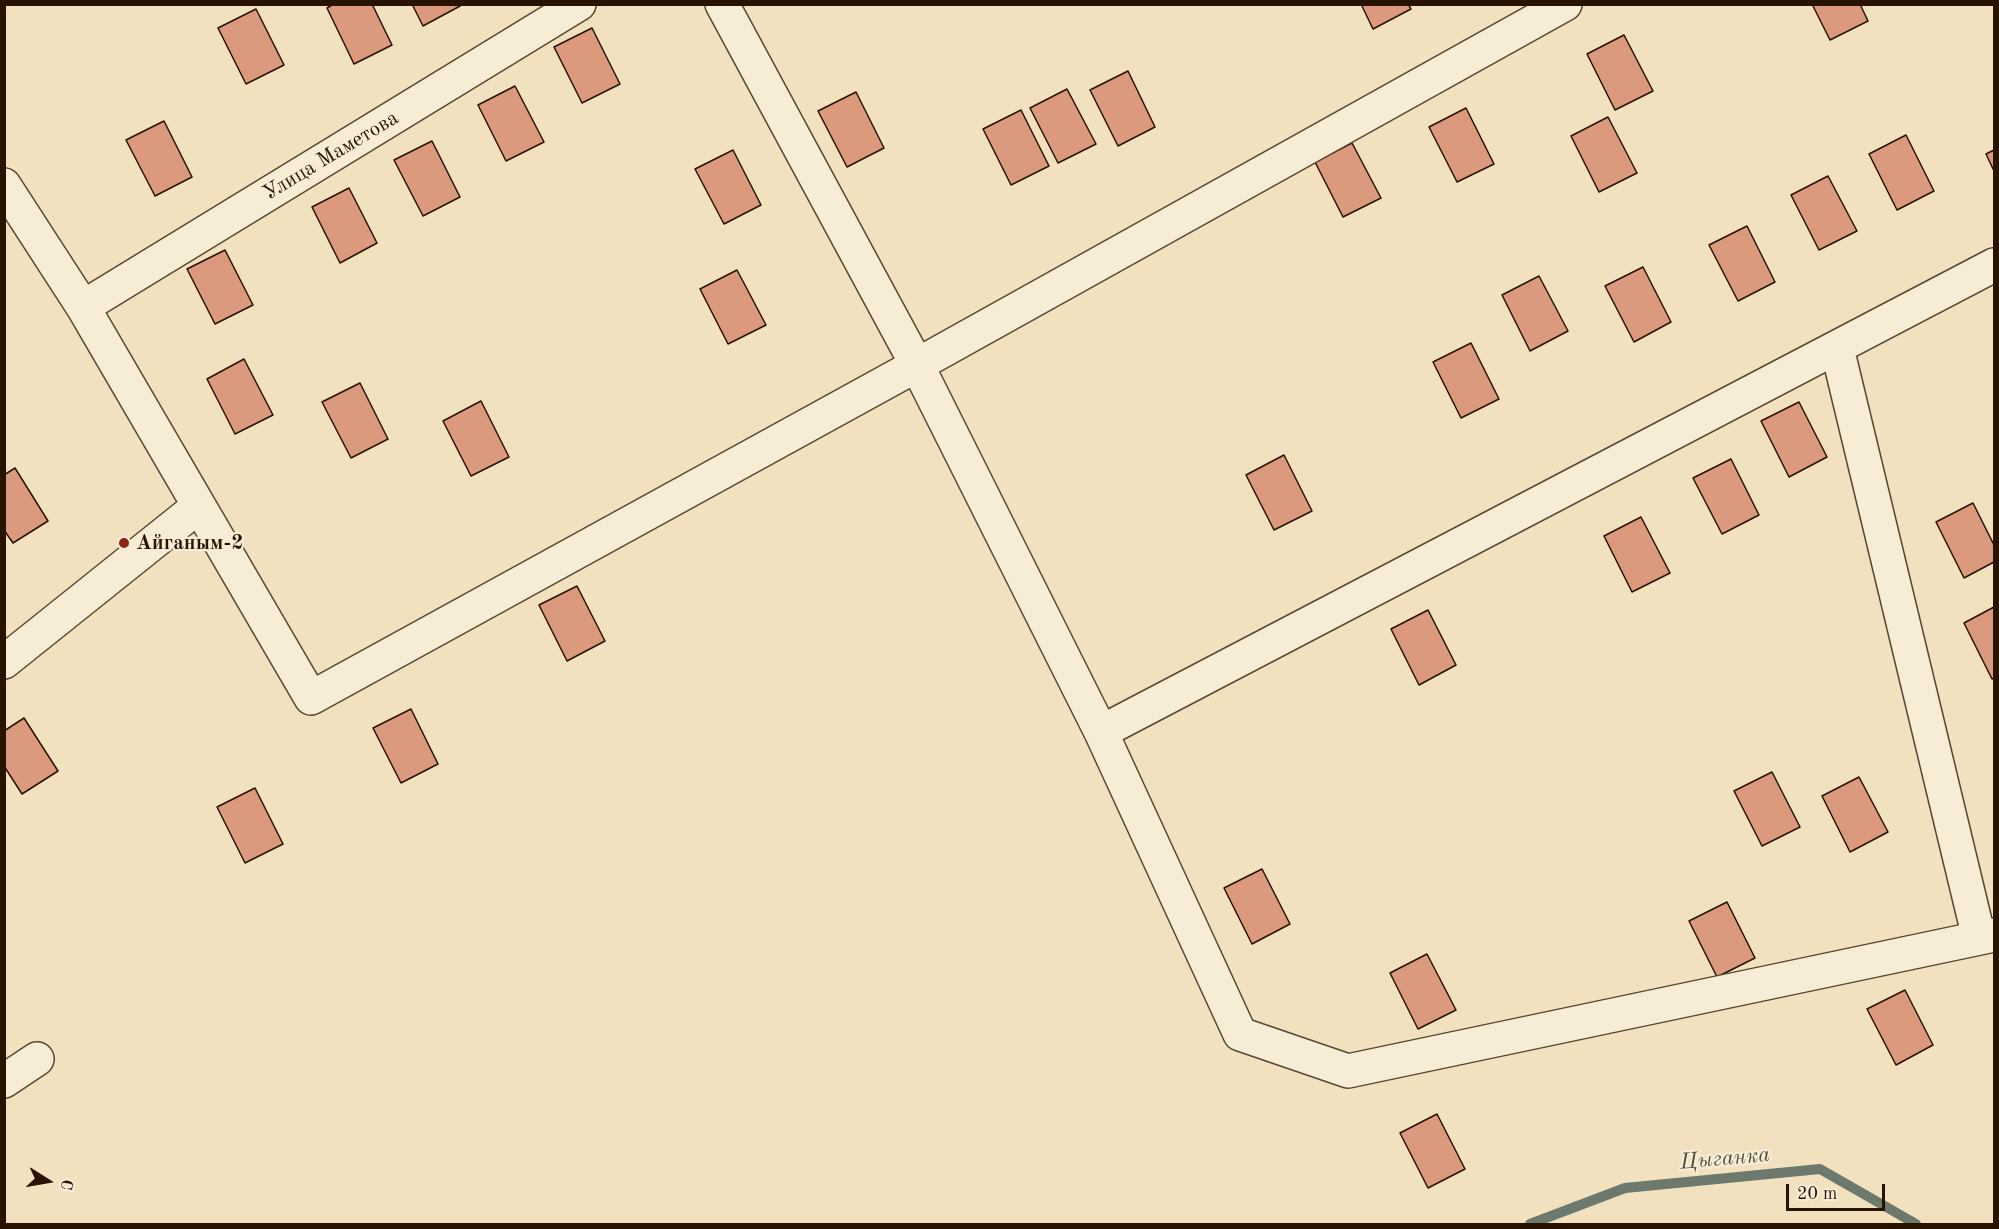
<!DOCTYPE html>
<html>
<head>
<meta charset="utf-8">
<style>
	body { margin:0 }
	#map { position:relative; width:1999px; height:1229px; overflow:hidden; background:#f2e1bf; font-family:"Old Standard TT",serif }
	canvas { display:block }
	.frame { position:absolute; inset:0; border:6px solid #281200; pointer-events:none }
	.north { position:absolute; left:18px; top:1151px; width:60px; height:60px; -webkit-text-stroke:4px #f7ecd5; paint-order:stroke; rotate:101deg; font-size:16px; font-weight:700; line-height:24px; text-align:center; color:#281200 }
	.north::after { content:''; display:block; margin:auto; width:21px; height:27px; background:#281200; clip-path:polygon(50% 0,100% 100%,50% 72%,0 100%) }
	.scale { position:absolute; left:1786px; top:1184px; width:99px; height:27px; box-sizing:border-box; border:3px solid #281200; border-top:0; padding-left:8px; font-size:18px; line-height:21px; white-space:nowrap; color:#281200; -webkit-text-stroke:4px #f7ecd5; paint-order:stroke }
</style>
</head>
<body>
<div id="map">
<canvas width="1999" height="1229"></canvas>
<div class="frame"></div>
<div class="north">С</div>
<div class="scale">20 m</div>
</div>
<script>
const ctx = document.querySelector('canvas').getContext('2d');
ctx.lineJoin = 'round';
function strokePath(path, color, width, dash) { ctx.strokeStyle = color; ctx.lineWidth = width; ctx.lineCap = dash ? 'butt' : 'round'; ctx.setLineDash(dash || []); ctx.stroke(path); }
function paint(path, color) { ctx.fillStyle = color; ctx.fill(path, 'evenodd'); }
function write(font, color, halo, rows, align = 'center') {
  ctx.font = font + ' "Old Standard TT",serif'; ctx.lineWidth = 4.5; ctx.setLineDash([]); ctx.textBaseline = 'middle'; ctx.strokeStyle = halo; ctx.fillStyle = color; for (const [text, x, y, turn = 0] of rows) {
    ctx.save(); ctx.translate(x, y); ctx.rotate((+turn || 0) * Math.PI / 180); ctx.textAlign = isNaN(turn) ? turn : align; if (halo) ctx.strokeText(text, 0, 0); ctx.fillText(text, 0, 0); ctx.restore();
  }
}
strokePath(new Path2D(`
	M1530 1224 1625 1188 1820 1169 1916 1224`), '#6d796d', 10);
const building = new Path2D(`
	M334 4H372L392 45 354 64 327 8Z
	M412 4H459L460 6 423 26Z
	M1361 4H1408L1411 9 1373 29Z
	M1812 4H1860L1868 21 1830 40Z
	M256 9 284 65 246 84 218 28Z
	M592 28 620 84 582 103 554 47Z
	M1624 35 1653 91 1615 110 1587 54Z
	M1128 71 1155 127 1118 146 1090 90Z
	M515 86 544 142 506 161 478 105Z
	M1067 89 1096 144 1058 163 1030 108Z
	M856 92 884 148 847 167 818 111Z
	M1466 108 1494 164 1457 182 1429 127Z
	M1021 110 1049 166 1011 185 983 129Z
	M1608 117 1637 173 1599 192 1571 136Z
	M164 121 192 177 155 196 126 140Z
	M1906 135 1934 191 1897 210 1869 154Z
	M432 141 460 197 423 216 394 160Z
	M1352 143 1381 198 1343 217 1315 162Z
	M733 150 761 205 724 224 695 169Z
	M1994 150V171L1986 154Z
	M1828 176 1857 231 1819 250 1791 195Z
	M349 188 377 243 340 263 312 207Z
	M1747 226 1775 282 1738 301 1709 245Z
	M225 250 253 305 215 324 187 269Z
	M1643 267 1671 322 1634 342 1605 286Z
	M737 270 766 325 728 344 700 289Z
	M1539 276 1568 331 1530 351 1502 295Z
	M1471 343 1499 399 1461 418 1433 362Z
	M244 359 273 415 235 434 207 379Z
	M360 383 388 439 351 458 322 402Z
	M481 401 509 457 471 476 443 421Z
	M1799 402 1827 457 1789 477 1761 421Z
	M1284 455 1312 511 1274 530 1246 475Z
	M1731 459 1759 515 1722 534 1693 478Z
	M15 468 48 521 13 543 4 530V475Z
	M1973 503 1994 545V562L1964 578 1936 522Z
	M1641 517 1670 573 1632 592 1604 536Z
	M577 586 605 641 567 661 539 605Z
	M1994 607V678L1992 679 1964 623Z
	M1428 610 1456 665 1419 685 1391 629Z
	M411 709 438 764 401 783 373 728Z
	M24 718 58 771 22 794 4 766V731Z
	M1772 772 1800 827 1762 846 1734 791Z
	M1859 777 1888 832 1850 852 1822 796Z
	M255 788 283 844 245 863 217 807Z
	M1262 869 1290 924 1252 944 1224 888Z
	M1727 902 1755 958 1717 977 1689 921Z
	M1427 954 1456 1010 1418 1029 1390 973Z
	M1905 990 1933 1045 1896 1065 1867 1009Z
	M1437 1114 1465 1169 1428 1188 1400 1133Z`);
paint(building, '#db997e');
strokePath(building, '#281200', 1.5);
const street = new Path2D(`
	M722 4 917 365 1101 732 1240 1034 1348 1071 1994 935
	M4 185 83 307 311 698 917 365 1565 4
	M83 307 579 4
	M1837 348 1979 938
	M4 662 199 506
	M1101 732 1994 265
	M4 1081 37 1059`);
strokePath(street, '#5a4630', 36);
strokePath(street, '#f7ecd5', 33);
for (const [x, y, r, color] of [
	[124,543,6,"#8f2418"]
]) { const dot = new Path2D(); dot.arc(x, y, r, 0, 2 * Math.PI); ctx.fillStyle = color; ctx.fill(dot); strokePath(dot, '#f7ecd5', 2); }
write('21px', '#281200', '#f7ecd5', [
	["Улица Маметова",331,156,-31]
]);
write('bold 21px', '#281200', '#f7ecd5', [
	["Айганым-2",136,543]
], 'left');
write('italic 22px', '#504e3f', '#f7ecd5', [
	["Цыганка",1725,1159,-5]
]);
</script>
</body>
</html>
